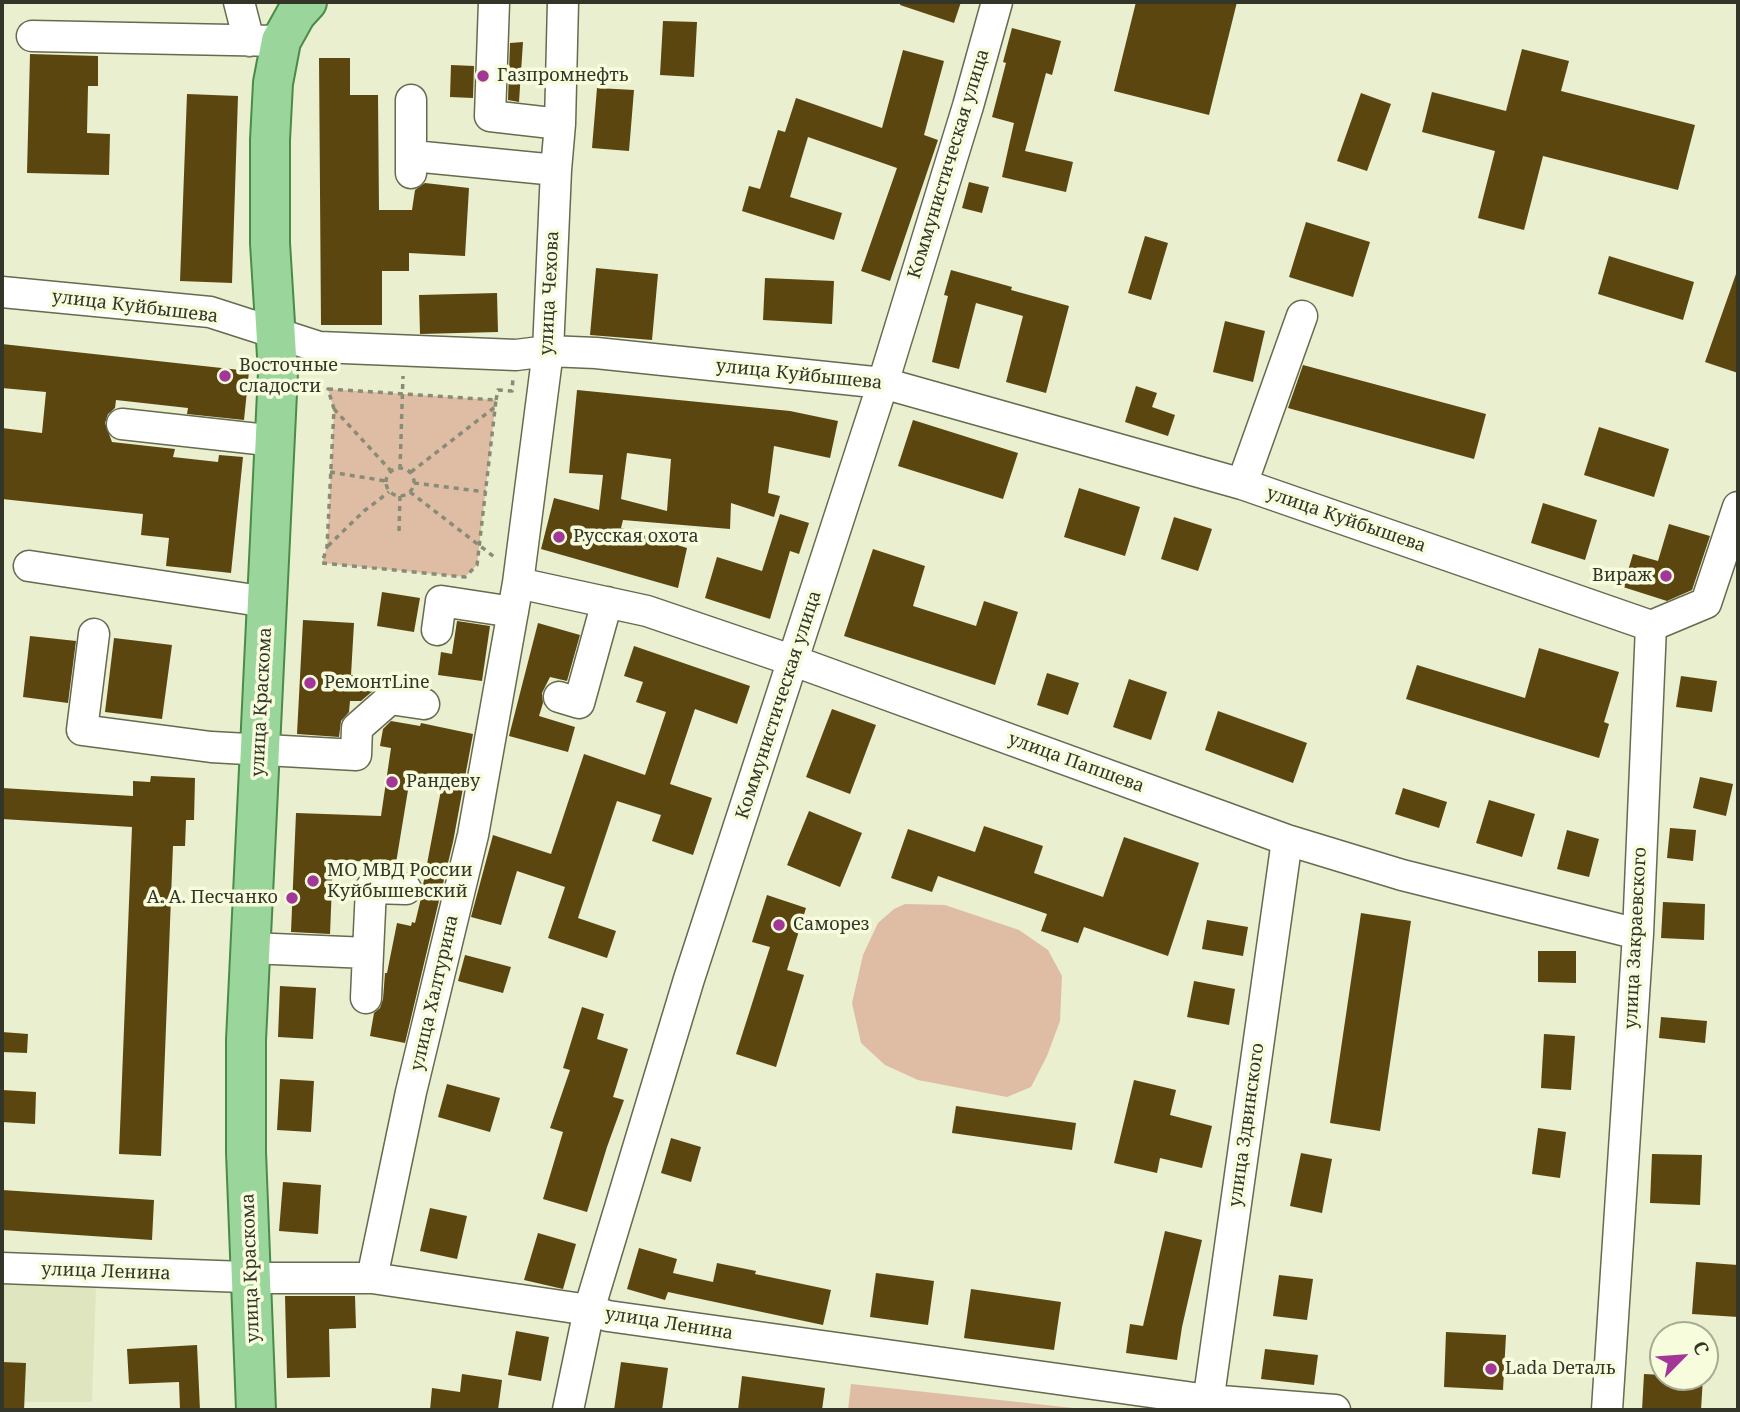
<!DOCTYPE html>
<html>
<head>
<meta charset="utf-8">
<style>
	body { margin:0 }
	#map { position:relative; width:1740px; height:1412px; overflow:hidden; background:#e9efcf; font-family:"Noto Serif",serif }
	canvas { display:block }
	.frame { position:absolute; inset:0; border:4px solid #333529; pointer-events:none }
	.north { position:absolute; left:1649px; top:1321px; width:70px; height:70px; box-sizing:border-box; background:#f6fcdc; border:2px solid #a8ac94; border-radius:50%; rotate:65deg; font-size:19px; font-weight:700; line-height:28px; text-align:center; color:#333529 }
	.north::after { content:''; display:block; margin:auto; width:24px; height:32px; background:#a33797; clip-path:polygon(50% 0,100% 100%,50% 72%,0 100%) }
</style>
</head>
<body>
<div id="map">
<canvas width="1740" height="1412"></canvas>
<div class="frame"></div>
<div class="north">С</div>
</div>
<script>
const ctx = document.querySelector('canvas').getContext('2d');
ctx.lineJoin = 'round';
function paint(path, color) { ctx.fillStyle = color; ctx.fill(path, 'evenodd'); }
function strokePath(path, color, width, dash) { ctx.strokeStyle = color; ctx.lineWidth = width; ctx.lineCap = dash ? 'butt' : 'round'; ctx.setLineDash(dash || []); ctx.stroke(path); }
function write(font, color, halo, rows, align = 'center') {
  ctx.font = font + ' "Noto Serif",serif'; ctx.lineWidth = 7; ctx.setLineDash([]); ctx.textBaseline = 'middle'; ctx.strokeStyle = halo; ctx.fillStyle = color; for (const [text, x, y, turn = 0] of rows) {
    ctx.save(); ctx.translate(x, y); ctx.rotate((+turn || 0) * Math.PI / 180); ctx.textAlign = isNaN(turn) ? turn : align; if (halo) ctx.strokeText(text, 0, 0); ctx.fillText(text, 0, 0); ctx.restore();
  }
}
paint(new Path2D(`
	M2 1284 96 1287 92 1402H25L24 1410H2Z`), '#dfe6bf');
paint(new Path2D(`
	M328 389 496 400 477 565 465 577 322 563 327 547 334 410Z
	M905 904 945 905 1019 930 1048 950 1062 976 1060 1021 1047 1056 1031 1087 1007 1097 918 1080 885 1065 861 1043 852 1003 863 955 878 923 894 909Z
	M851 1384 1092 1410H848Z`), '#dfbda4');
paint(new Path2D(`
	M901 2H961L954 23 900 5Z
	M1136 2H1237L1209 115 1114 91Z
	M663 21 697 22 694 77 660 75Z
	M1012 28 1061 41 1052 75 1046 73 1025 151 1073 162 1066 192 1002 177 1014 123 992 117 1006 63 1003 62Z
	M523 42 519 102 508 100 510 43Z
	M1522 49 1569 61 1561 91 1695 125 1678 190 1543 156 1524 230 1478 218 1495 151 1422 132 1432 92 1506 111Z
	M903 50 944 61 924 135 938 140 890 281 861 271 897 168 808 137 790 197 842 213 834 240 742 211 749 186 760 189 778 130 785 132 796 98 882 128Z
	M30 54 98 56V86H88L87 133 110 134 109 175 27 173Z
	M319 58H350V95H378L379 210H412L415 190 425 183 469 188 465 256 409 253V271H382V325H321Z
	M451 65 474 66 473 98 450 97Z
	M597 88 634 90 629 151 592 148Z
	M1361 93 1391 104 1367 171 1337 161Z
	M187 94 238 96 232 283 180 281Z
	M969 182 989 187 982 213 962 208Z
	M1306 222 1370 242 1353 297 1289 277Z
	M1145 236 1168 243 1151 300 1128 293Z
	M1609 256 1694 282 1683 320 1598 294Z
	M596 268 658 274 652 340 590 335Z
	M951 270 1012 287 1011 290 1069 306 1046 393 1006 382 1023 316 976 303 959 369 932 362 948 296 944 295Z
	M1736 274 1738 275V373L1705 362Z
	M765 278 834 281 832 324 763 320Z
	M497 293 498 332 420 334 419 295Z
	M1225 321 1265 331 1253 382 1213 372Z
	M2 344 249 371 244 420 187 414 188 408 116 400 115 408 108 414 105 423 112 442 175 449 173 457 218 462 219 455 243 457 231 573 166 566 169 538 141 535 143 514 2 499V428L42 433 46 392 2 388Z
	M1303 365 1486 414 1474 459 1288 408Z
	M1136 386 1157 393 1152 407 1175 415 1168 436 1125 422Z
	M577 390 790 411 838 421 830 458 774 446 768 493 780 496 774 517 731 503 730 529 623 520 621 528 687 548 678 588 541 549 554 498 599 510 603 475 569 473ZM627 453 671 459 667 511 621 499Z
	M913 420 1018 453 1003 499 898 466Z
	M1599 427 1669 449 1654 497 1584 475Z
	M1079 488 1140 507 1125 556 1064 537Z
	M1543 503 1597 520 1585 560 1531 543Z
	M780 514 809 523 799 554 790 551 770 619 705 598 717 557 762 571Z
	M1174 517 1212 529 1198 571 1161 559Z
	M1669 524 1710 536 1692 590 1667 601 1623 587 1633 554 1658 561Z
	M873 549 925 566 913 606 976 626 984 601 1018 612 995 685 844 636Z
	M382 592 420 598 414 632 377 626Z
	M303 620 354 623 351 675 376 677 375 689 361 701H350L349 712 341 721 339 737 297 734Z
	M457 621 490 626 482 681 438 675 441 652 452 654Z
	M538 623 580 635 567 681 550 677 542 693 543 703 539 716 575 727 568 752 509 736Z
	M30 636 76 641 68 703 23 697Z
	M114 638 172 645 162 719 105 712Z
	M634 646 750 686 737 724 695 709 670 784 712 798 693 855 652 841 661 815 617 801 578 918 616 931 607 958 548 938 565 887 517 871 501 925 471 917 493 835 551 854 584 754 645 775 666 712 636 702 643 682 624 676Z
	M1539 648 1619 672 1604 722 1609 724 1599 758 1406 699 1417 665 1525 698Z
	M1047 673 1079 683 1068 715 1037 705Z
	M1681 676 1717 681 1712 712 1676 707Z
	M1129 679 1167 692 1151 740 1113 727Z
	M832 709 876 725 850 794 806 777Z
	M1218 711 1307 743 1293 783 1205 750Z
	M391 721 420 726 421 723 473 734 453 842 405 1043 370 1036 374 1013 380 1008 383 999 385 973H387L397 923 411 926 412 922 415 923 423 890V885L442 785 410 778 396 863 333 860 330 934 291 932 296 813 381 816 391 748 380 746 383 729Z
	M151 776 195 778 194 820H186L185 846H173L161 1156 119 1154 132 827 2 819V788L133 796V781L150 782Z
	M1700 777 1733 784 1726 816 1693 808Z
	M1403 788 1447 802 1439 828 1395 814Z
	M1489 800 1535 814 1522 857 1476 843Z
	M809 811 862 833 840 887 787 865Z
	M984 826 1043 846 1034 873 1103 897 1124 837 1199 863 1168 956 1084 927 1078 943 1041 931 1047 914 938 876 932 892 891 878 908 829 975 852Z
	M1670 828 1696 830 1693 861 1667 858Z
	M1567 830 1599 839 1589 877 1557 869Z
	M767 895 806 908 787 970 804 975 776 1067 736 1054 770 947 752 942Z
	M1663 902 1705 904 1704 940 1661 938Z
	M1361 913 1411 921 1380 1131 1330 1123Z
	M1207 920 1248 927 1243 956 1202 949Z
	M1538 951H1576V983L1538 982Z
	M465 955 511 967 503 993 458 981Z
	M1194 981 1235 989 1229 1025 1187 1017Z
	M280 986 316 988 313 1039 278 1037Z
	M582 1007 604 1014 597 1039 628 1049 613 1097 624 1100 607 1147 587 1212 543 1199 563 1132 550 1128 570 1070 563 1068Z
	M1661 1017 1707 1021 1705 1043 1659 1038Z
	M2 1032 28 1034 27 1053 2 1052Z
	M1544 1034 1575 1036 1571 1090 1541 1088Z
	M280 1079 314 1081 311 1132 277 1130Z
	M1134 1080 1176 1090 1170 1115 1212 1126 1202 1168 1160 1158 1157 1173 1114 1163Z
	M447 1084 500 1098 490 1132 438 1117Z
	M2 1090 36 1092 35 1124 2 1122Z
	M956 1106 1076 1123 1072 1150 952 1133Z
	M1538 1128 1566 1132 1560 1178 1532 1174Z
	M671 1138 701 1147 691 1182 661 1173Z
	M1301 1153 1332 1159 1322 1213 1290 1206Z
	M1652 1154 1702 1155 1700 1205 1650 1203Z
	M283 1182 321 1185 318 1234 279 1231Z
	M2 1190 154 1200 152 1240 2 1230Z
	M430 1208 467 1216 457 1259 420 1251Z
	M1165 1231 1202 1240 1182 1327 1177 1360 1126 1353 1130 1324 1143 1326Z
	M538 1233 576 1244 563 1289 524 1280Z
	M639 1248 677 1259 673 1273 713 1282 717 1263 756 1271 755 1274 831 1290 823 1325 668 1292 665 1300 627 1289Z
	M1696 1262 1738 1265V1317L1692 1314Z
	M876 1273 934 1281 928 1325 870 1317Z
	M1279 1275 1313 1279 1307 1320 1273 1316Z
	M971 1289 1061 1302 1054 1350 964 1338Z
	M285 1296H355L356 1328 329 1329 330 1377 287 1378Z
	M516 1331 549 1337 541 1381 508 1375Z
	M1446 1332 1506 1335 1503 1390 1444 1387Z
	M197 1345 200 1410H180L179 1382 129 1384 127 1349Z
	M1265 1349 1318 1355 1314 1385 1261 1379Z
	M2 1362 26 1363 24 1410H2Z
	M621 1362 668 1368 662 1410H614Z
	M462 1374 502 1380 498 1410H430L432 1388 460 1392Z
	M1644 1374 1663 1375V1377H1703L1701 1410H1642Z
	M742 1376 825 1388 822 1410H738Z`), '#5b4610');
const minor = new Path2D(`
	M239 2 249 41
	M494 2 490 116 560 124
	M32 36 281 41
	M413 156 556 170
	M411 173V100
	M2 292 210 312 319 347 516 355 548 351 596 353 883 383 1242 484 1651 626
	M122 424 276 441
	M1242 484 1302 316
	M29 566 267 602
	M518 583 647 611 794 661 1287 840 1402 875 1638 934
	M1651 626 1706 603 1738 507
	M437 630 441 601 513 612
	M94 634 82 730 211 747 356 755 357 728 390 699 424 704
	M559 697 579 703 607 602
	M250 948 368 953 371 888 406 889
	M366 998 368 953
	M2 1268 271 1278H372L589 1310 608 1316 1208 1400 1335 1410
	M372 1278 411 1092 473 835 518 583 548 351 556 170 560 124 563 2
	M568 1410 589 1310 689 979 883 383 968 106 997 2
	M1207 1410 1287 840
	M1607 1410 1638 934 1651 626`);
const major = new Path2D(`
	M256 1410 246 1152V1040L278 372 270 243V140L273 83 281 41 296 14 307 2`);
strokePath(minor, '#666a4e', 33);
strokePath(major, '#4a8b48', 42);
strokePath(new Path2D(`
	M328 389 496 400 477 565 465 577 322 563 327 547 334 409Z
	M496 400 498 390 512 391 513 378
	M334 409 391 471
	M386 482a14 14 0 1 1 28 0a14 14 0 1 1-28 0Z
	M400 469 403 376
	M330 472 386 481
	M411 472 495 407
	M414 483 486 492
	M410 492 497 559
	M399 531 400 496
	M328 546 364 511 389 492`), '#888c76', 3.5, [5, 5]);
strokePath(minor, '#fff', 30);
strokePath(major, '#9ad69b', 38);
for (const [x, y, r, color] of [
	[483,76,7,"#a33797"],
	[225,376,7,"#a33797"],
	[559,537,7,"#a33797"],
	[1666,576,7,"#a33797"],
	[310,683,7,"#a33797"],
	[392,782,7,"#a33797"],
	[313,881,7,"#a33797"],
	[292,898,7,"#a33797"],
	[779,925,7,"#a33797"],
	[1491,1369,7,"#a33797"]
]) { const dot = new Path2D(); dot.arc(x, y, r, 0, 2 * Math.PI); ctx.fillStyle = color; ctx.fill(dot); strokePath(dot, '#f6fcdc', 2.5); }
write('18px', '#333529', '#f6fcdc', [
	["Газпромнефть",497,76],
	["Восточные",239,366],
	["сладости",239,387],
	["Русская охота",573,537],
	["Вираж",1652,576,"right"],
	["РемонтLine",324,683],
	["Рандеву",406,782],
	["МО МВД России",327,871],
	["Куйбышевский",327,892],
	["А. А. Песчанко",278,898,"right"],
	["Саморез",793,925],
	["Lada Dеталь",1505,1369]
], 'left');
write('18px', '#333529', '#f6fcdc', [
	["Коммунистическая улица",949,164,-73],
	["улица Чехова",550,293,-87],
	["улица Куйбышева",135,307,7],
	["улица Куйбышева",799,375,6],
	["улица Куйбышева",1346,520,19],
	["улица Краскома",262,702,-87],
	["Коммунистическая улица",779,705,-72],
	["улица Папшева",1076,763,20],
	["улица Закраевского",1636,938,-87],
	["улица Халтурина",435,993,-77],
	["улица Здвинского",1247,1125,-82],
	["улица Краскома",251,1268,-92],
	["улица Ленина",106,1272,2],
	["улица Ленина",669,1324,9]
]);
</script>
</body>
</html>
